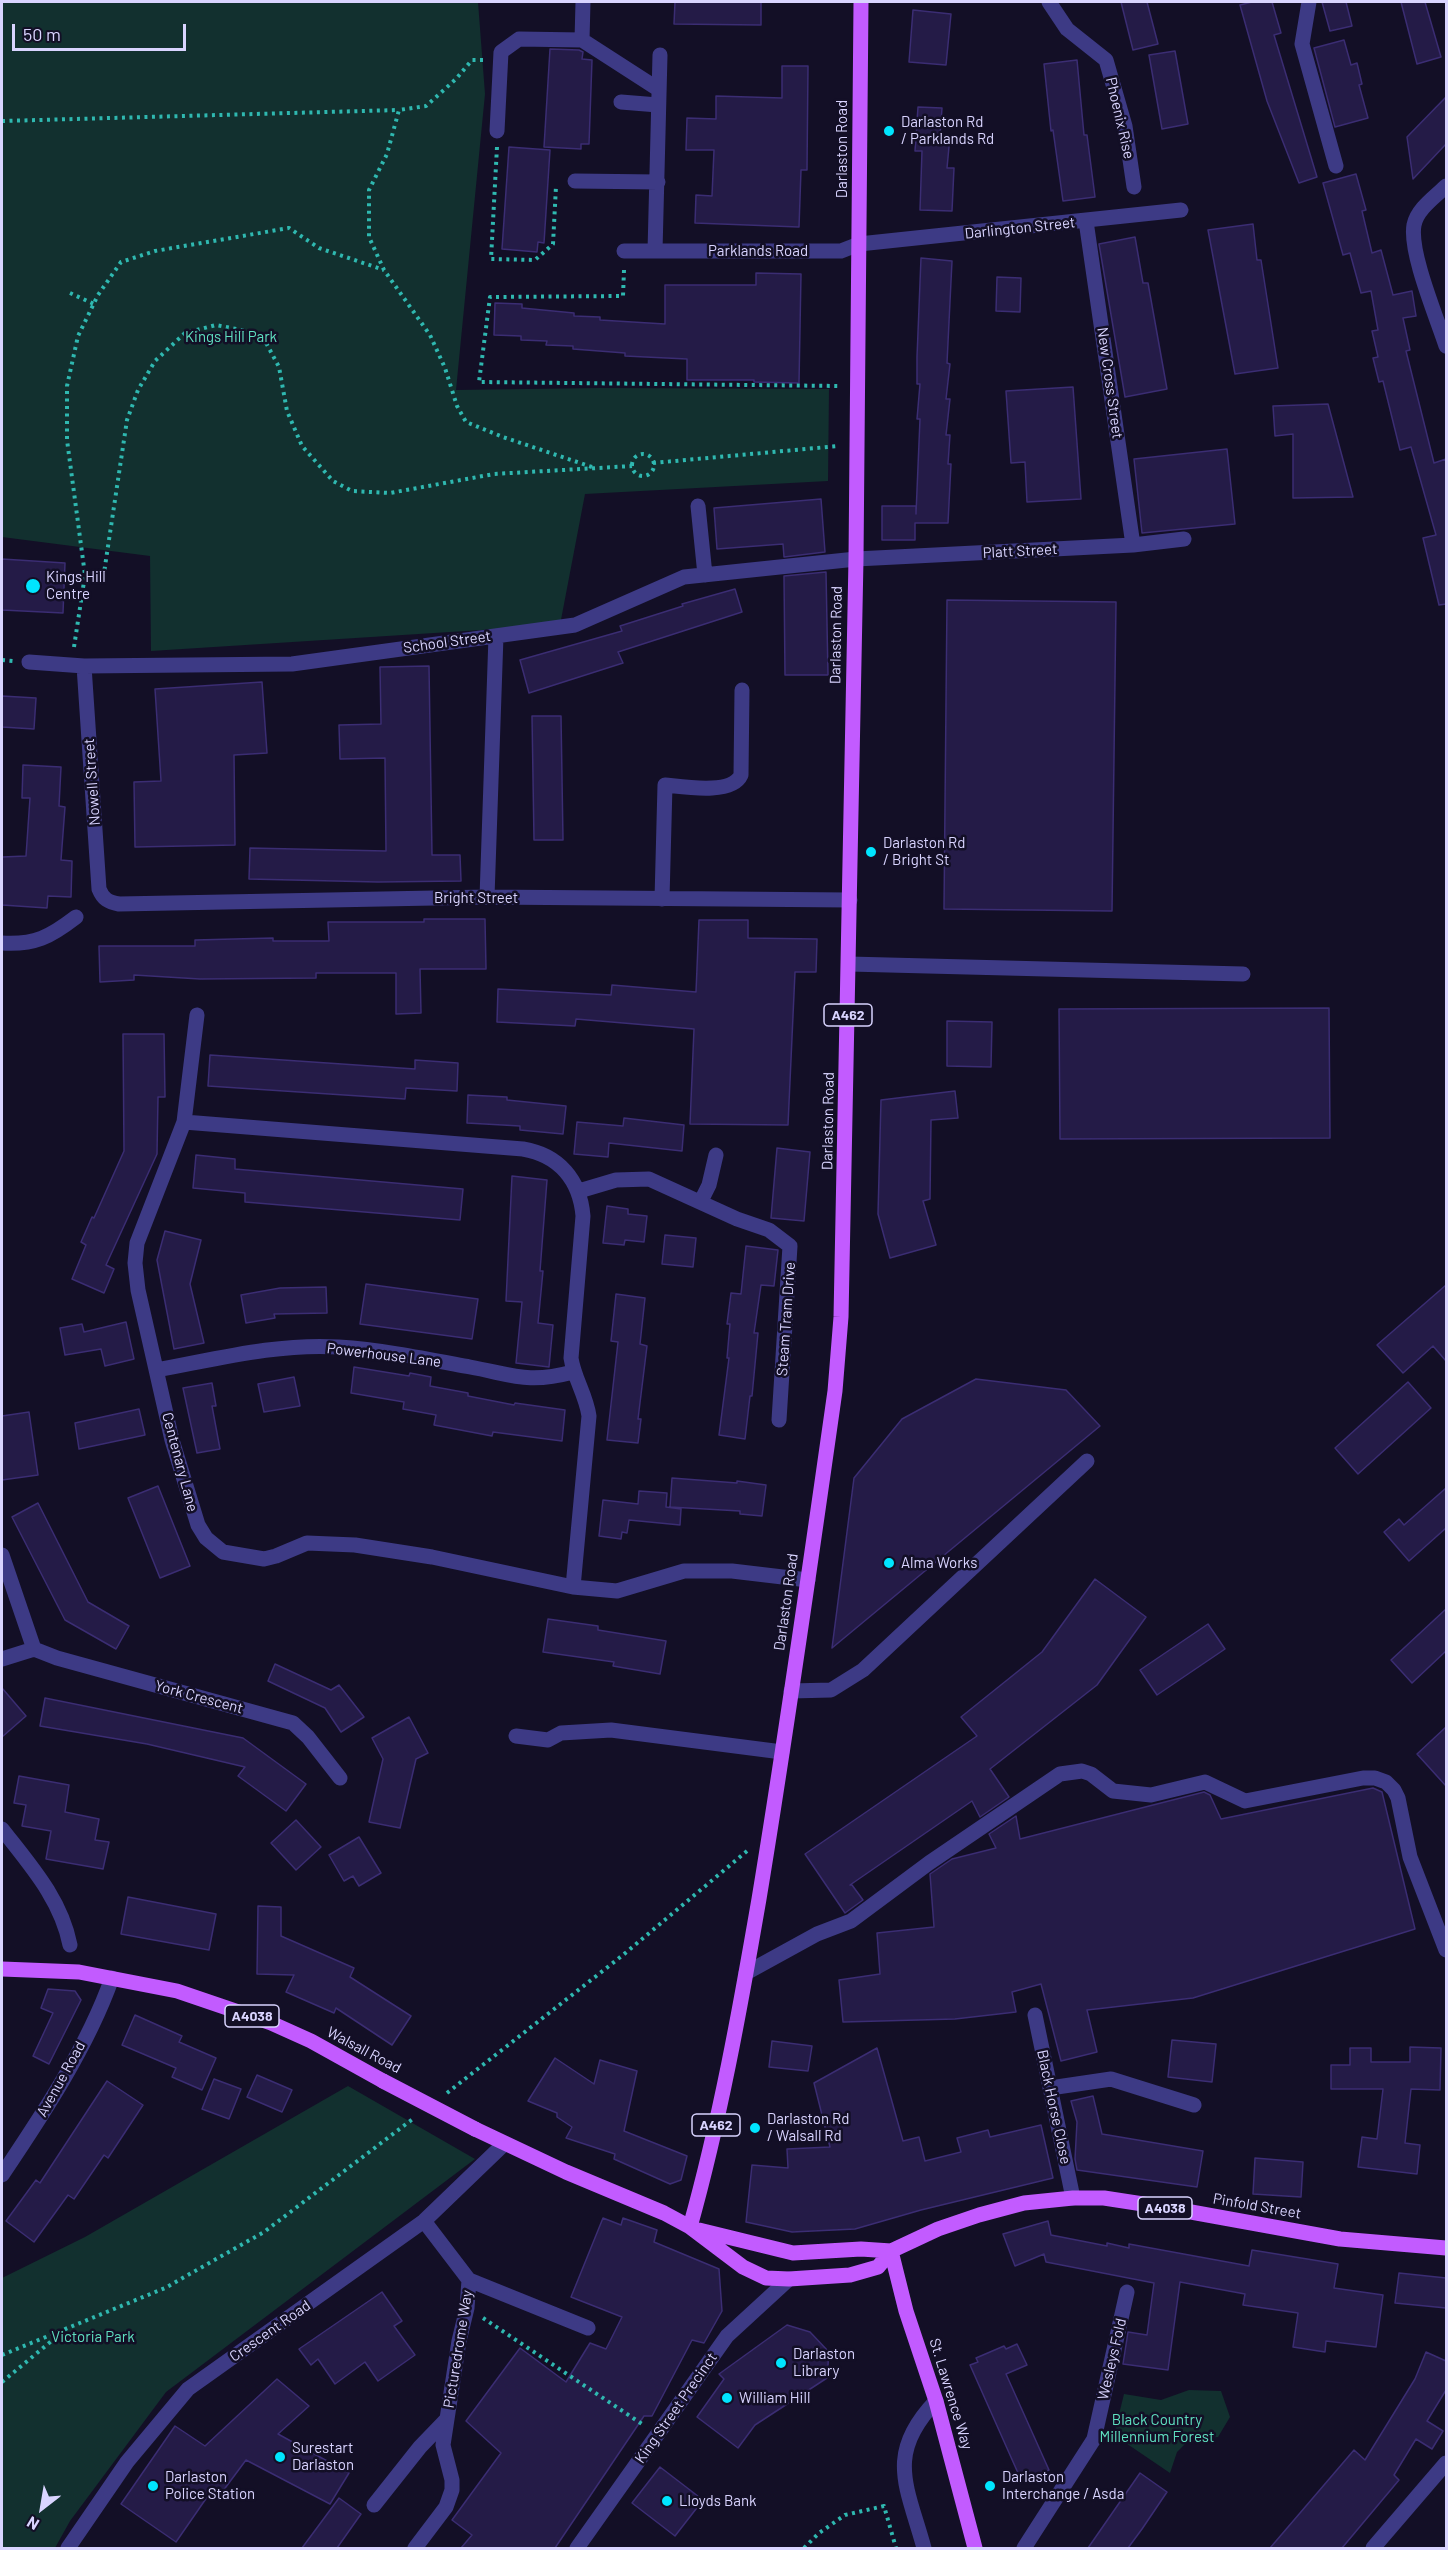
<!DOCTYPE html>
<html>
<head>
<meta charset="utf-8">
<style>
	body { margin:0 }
	#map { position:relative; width:1448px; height:2550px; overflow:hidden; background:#130f26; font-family:Barlow,sans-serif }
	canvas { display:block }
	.frame { position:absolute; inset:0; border:3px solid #d9d4ff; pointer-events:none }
	.north { position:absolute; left:12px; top:2478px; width:60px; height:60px; -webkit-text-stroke:4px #130f26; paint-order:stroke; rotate:211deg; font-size:16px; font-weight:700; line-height:24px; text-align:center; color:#d9d4ff }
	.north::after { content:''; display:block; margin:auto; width:21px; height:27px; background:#d9d4ff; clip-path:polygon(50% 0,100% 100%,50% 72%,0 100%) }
	.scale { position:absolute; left:12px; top:24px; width:174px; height:27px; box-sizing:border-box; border:3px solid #d9d4ff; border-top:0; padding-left:8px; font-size:18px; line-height:21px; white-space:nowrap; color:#d9d4ff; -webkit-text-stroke:4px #130f26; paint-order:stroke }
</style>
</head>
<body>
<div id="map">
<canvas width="1448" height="2550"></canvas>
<div class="frame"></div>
<div class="north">N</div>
<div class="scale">50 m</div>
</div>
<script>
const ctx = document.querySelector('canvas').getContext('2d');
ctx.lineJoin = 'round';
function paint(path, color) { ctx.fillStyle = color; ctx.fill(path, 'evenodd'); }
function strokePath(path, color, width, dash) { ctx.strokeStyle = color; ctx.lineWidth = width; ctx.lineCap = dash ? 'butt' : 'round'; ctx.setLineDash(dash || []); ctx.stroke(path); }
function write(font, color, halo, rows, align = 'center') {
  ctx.font = font + ' Barlow,sans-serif'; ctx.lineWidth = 5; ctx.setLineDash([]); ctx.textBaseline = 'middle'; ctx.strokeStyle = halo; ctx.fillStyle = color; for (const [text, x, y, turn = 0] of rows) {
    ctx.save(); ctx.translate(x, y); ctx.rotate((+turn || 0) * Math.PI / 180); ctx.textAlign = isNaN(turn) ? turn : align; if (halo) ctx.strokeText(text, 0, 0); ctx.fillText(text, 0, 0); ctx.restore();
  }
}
paint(new Path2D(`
	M2 2H478L485 94 456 390 599 388 829 389 828 481 585 494 560 625 151 651 150 556 2 537Z
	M348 2086 475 2159 166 2392 70 2521 55 2548H2V2278L85 2237Z
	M1189 2390 1221 2391 1230 2417 1218 2437 1190 2439 1177 2452 1170 2473 1114 2435 1124 2394 1161 2400Z`), '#12302f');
const building = new Path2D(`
	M675 2H761V25L674 24Z
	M1121 2H1147L1158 44 1133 50Z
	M1252 2H1272L1281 33 1274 35 1317 177 1299 183 1267 101 1240 5Z
	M1322 2H1346L1352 26 1330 31Z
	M1401 2H1425L1441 57 1417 64Z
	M913 10 951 14 946 65 909 62Z
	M1344 40 1351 65 1357 63 1362 84 1359 85 1368 118 1335 127 1314 48Z
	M550 49 579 50 583 52 582 59 592 60 589 144H581V149L544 147Z
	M1175 51 1188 124 1162 129 1149 55Z
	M1077 60 1084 135H1087L1095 197 1063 201 1053 130 1051 131 1044 64Z
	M782 66H808L807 170H801L799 227 695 223 696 195 712 196 714 150H686L687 118 716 119V96L782 98Z
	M1446 97V144L1413 179 1407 137Z
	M918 107 942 108 940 135 950 136 947 168H954L952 211 920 210 922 151H915Z
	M509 147 550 150 544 243 538 242 537 252 502 249Z
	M1356 174 1366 210 1362 211 1372 253 1381 250 1393 295 1412 291 1416 316 1403 318 1410 350 1406 351 1434 463 1446 459V604L1439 605 1423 538 1436 535 1411 447 1400 450 1383 381 1379 382 1373 358 1378 357 1372 331 1378 330 1371 291 1361 293 1350 253 1343 255 1323 183Z
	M1253 224 1257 260H1261L1278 368 1235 374 1208 230Z
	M1135 237 1143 283H1148L1167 389 1125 397 1099 244Z
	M921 258 952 261 947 363 950 364 946 399H950L946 435H950L948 464H951L948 523H915V540H882V506H916V514L920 419H917L920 384H917V357Z
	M756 273 801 274 799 383 754 382V380H687V359L625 356V353L573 349V346L546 345 547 341 521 340V336L494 335 495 303 522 304V308L574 313V316L600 317V320L665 324V285H756Z
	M997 277 1021 278 1020 312 996 311Z
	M1073 387 1081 499 1027 502 1025 462 1011 463 1006 391Z
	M1328 404 1353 497 1293 498V434L1275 436 1273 406Z
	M1227 449 1235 524 1142 533 1134 459Z
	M821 499 825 552 784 557 783 544 717 549 714 508Z
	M2 559 65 563 63 613 2 610Z
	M826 572 828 675H785L784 576Z
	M735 589 742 612 618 652 623 663 529 693 520 660 622 631 620 626 683 606 682 604Z
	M947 600 1116 602 1112 911 944 909Z
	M429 666 432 855H460L461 881 378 882 249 879 250 848 386 851 385 758 340 759 339 725 381 724 380 667Z
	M262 682 267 753 234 755 235 845 135 847 134 782 161 781 155 689Z
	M2 696 36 698 34 729 2 727Z
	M532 716H561L563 840H534Z
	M23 765 61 767 59 806 65 807 61 860 72 861 71 897 48 896 47 908 2 905V857L26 856 30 798H22Z
	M424 919H485L486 969H420L421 1013 396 1014V973H316V978L200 979 134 975V980L100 982 99 946H195V940L273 938V941H329L328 922H424Z
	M699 920H748V938L817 939 816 972H795L788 1125 690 1124 694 1029 576 1019 575 1026 497 1022 498 989 611 995 612 985 696 992Z
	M1329 1008 1330 1138 1060 1139 1059 1009Z
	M947 1021 992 1022 991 1067 947 1066Z
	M123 1034H164L165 1097H158L157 1154 106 1265 114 1269 104 1293 72 1279 86 1245 81 1242 92 1217 94 1218 124 1151Z
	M210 1055 415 1069V1060L458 1063 457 1091 406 1088 405 1099 208 1086Z
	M955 1091 958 1118 931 1120 930 1199 923 1201 936 1245 890 1258 878 1214 881 1100Z
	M468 1095 507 1097V1100L566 1106 563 1134 520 1130V1126L467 1123Z
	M624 1118 684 1125 682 1151 609 1143 608 1157 574 1154 577 1122 623 1126Z
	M777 1148 810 1152 804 1221 771 1218Z
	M196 1155 235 1159V1169L463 1189 460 1220 245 1202V1193L193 1188Z
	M512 1176 547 1180 540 1271H543L538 1323 553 1325 549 1367 516 1363 522 1302 506 1301Z
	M607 1206 628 1209V1214L647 1216 644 1242 625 1240 624 1245 603 1243Z
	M165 1231 201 1240 190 1284 204 1343 174 1349 157 1260Z
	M665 1235 696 1238 693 1267 662 1264Z
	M746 1246 778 1250 774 1286 761 1285 754 1333H758L752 1396H750L745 1439 719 1435 729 1358H727L730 1324H727L731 1293 741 1294Z
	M366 1284 478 1299 472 1339 360 1324Z
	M1446 1285V1361L1433 1346 1403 1373 1377 1345Z
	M326 1287 327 1313 274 1314 275 1318 246 1323 241 1295 280 1288Z
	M616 1294 645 1298 640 1344 647 1346 638 1419H641L638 1443 607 1440 618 1342 611 1341Z
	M126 1322 134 1359 105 1366 101 1349 65 1355 60 1328 82 1324 84 1332Z
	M354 1367 409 1376 410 1373 431 1377 430 1386 468 1393V1396L514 1405 515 1403 565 1410 562 1441 493 1432 492 1436 434 1425 436 1415 403 1409 404 1402 351 1393Z
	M294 1377 300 1406 264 1412 258 1384Z
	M976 1379 1066 1390 1100 1426 832 1648 854 1478 902 1419Z
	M1408 1382 1431 1408 1358 1474 1335 1448Z
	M212 1383 216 1406H212L220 1449 197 1453 183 1388Z
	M139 1409 145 1435 79 1449 75 1423Z
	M29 1412 38 1475 2 1480V1416Z
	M672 1478 737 1483V1481L766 1485 762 1516 740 1514V1511L670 1507Z
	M158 1486 190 1566 160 1578 128 1498Z
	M1446 1488V1528L1409 1561 1384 1532 1399 1519 1404 1525Z
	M639 1491 667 1493 666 1507 681 1509 680 1525 629 1520 627 1533 622 1532 621 1539 599 1536 603 1500 638 1504Z
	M38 1503 88 1602 129 1626 116 1649 65 1620 12 1517Z
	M1095 1579 1146 1617 1097 1685 990 1769 1009 1797 980 1817 972 1801 850 1885H852L863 1900 845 1913 805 1854 977 1736 961 1717 1042 1652Z
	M1446 1609V1651L1412 1683 1391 1660Z
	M548 1619 598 1626V1630L666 1641 660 1674 613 1666 614 1662 543 1652Z
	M1208 1624 1225 1649 1157 1695 1140 1670Z
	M275 1664 331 1690 339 1685 364 1717 341 1732 325 1708 268 1681Z
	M2 1688 26 1716 2 1737Z
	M45 1698 243 1738 306 1784 286 1811 238 1776 245 1767 147 1744 40 1726Z
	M409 1717 428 1753 416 1759 400 1828 369 1822 383 1759 372 1738Z
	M1446 1727V1786L1417 1754Z
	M19 1776 69 1785 65 1812 99 1819 95 1840 109 1842 103 1869 46 1859 51 1831 22 1826 26 1805 14 1803Z
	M1373 1788 1382 1792 1415 1929 1193 1998 1087 2010 1097 2052 1061 2061 1041 1984 1012 1992 1016 2012 955 2019 843 2022 839 1980 880 1974 877 1933 934 1927 930 1874 952 1859 996 1848 989 1834 1016 1816 1020 1839 1204 1792 1210 1795 1221 1819Z
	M296 1820 321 1847 296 1870 271 1843Z
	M359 1837 381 1873 359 1886 353 1876 344 1881 329 1855Z
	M128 1897 216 1914 209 1950 121 1934Z
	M258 1906 281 1907V1936L354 1968 350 1977 411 2016 392 2045 336 2008 334 2013 286 1992 294 1975 257 1974Z
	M48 1989 75 1991 81 2000 49 2064 33 2056 53 2013 41 2008Z
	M135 2015 182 2036 179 2042 216 2058 202 2090 172 2077 176 2068 122 2045Z
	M1172 2040 1216 2044 1212 2082 1168 2077Z
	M772 2041 812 2046 808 2071 769 2067Z
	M1410 2047 1441 2048 1440 2090 1411 2089 1405 2143 1420 2145 1417 2174 1358 2167 1362 2137 1377 2139 1383 2089H1331V2065H1350V2048H1371V2062H1410Z
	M877 2048 903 2141 919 2137 925 2161 961 2152 957 2138 988 2130 990 2137 1041 2125 1053 2178 921 2210 855 2229 792 2232 746 2222 752 2165 788 2168 787 2149 830 2147 814 2083Z
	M555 2058 594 2084 600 2060 637 2071 624 2131 687 2156 681 2180 670 2184 614 2159 615 2154 566 2138 572 2127 557 2117V2113L528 2101Z
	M257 2075 292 2090 282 2112 247 2097Z
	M214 2079 241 2089 229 2119 202 2109Z
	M107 2081 143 2105 108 2158 104 2155 74 2199 68 2195 34 2242 6 2221 36 2180 40 2183Z
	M1093 2096 1102 2134 1203 2151 1197 2187 1077 2170 1075 2159 1077 2122 1071 2101Z
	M1255 2158 1303 2162 1301 2197 1253 2194Z
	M603 2218 621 2225 623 2218 657 2230 654 2242 719 2269 722 2311 704 2343 692 2340 652 2416H644L555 2548H461L472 2535 452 2520 501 2453 466 2421 520 2348 566 2382 590 2343 606 2349 622 2317 571 2297Z
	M1048 2221 1051 2235 1107 2246V2243L1129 2248V2244L1249 2266 1252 2250 1338 2264 1334 2288 1383 2295 1376 2347 1326 2341 1325 2352 1293 2347 1298 2313 1243 2305 1245 2294 1180 2282 1168 2370 1123 2364 1128 2332 1147 2335 1154 2283 1046 2262 1044 2254 1015 2266 1003 2234Z
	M1399 2273 1446 2278V2308L1395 2303Z
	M382 2292 402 2321 394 2326 415 2355 378 2381 365 2362 335 2384 318 2359 311 2365 299 2349Z
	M787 2325 810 2332 829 2352 827 2378 755 2425 738 2448 697 2417 724 2379 719 2374Z
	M1017 2344 1027 2365 1006 2374 1049 2470 1022 2482 970 2365 978 2362 976 2358 1004 2346 1006 2349Z
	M1426 2352 1446 2361V2390L1427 2421 1443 2431 1432 2449 1416 2439 1394 2475 1399 2480 1342 2548H1270L1354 2450 1365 2460 1415 2379Z
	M277 2379 309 2406 278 2434 349 2473 330 2504 246 2460 220 2495 212 2490 176 2542 121 2504 175 2426 205 2446Z
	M660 2467 703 2500 675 2536 632 2503Z
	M1140 2473 1167 2492 1142 2529 1128 2548H1088Z
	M339 2498 361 2514 337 2548H302Z`);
paint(building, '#241b47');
strokePath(building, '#3b2d73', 1.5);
strokePath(new Path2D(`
	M483 60H472L456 79 426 106 399 110 387 154 369 190V237L384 270 430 335 445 368 457 406 466 422 503 437 592 467
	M2 121 399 110
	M497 147 491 259 535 260 553 244 556 186
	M624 270 623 296 490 297 479 382 839 386
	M70 293 94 304
	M632 465a11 11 0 1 1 22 0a11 11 0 1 1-22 0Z
	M653 463 838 446
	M85 575 104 573 127 420 138 390 155 361 185 333 216 325 246 331 264 339 279 367 287 411 302 446 333 481 352 491 390 493 494 474 632 466
	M74 647 85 575 67 440V386L78 336 98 295 121 262 155 251 289 228 319 248 384 270
	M2 660 13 661
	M447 2093 623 1955 747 1851
	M483 2318 642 2424
	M2 2355 165 2288 264 2232 414 2118
	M2 2382 66 2329
	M804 2548 819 2533 845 2515 884 2506 896 2548`), '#2fb8b0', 4, [3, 4.5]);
strokePath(new Path2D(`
	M1049 2 1067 29 1106 60 1125 126 1134 187
	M1309 2 1302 44 1336 166
	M582 40 583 2
	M660 55 655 251H841L859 244 1181 210
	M621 102 658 105
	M497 131 501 52 519 39 582 40 658 89
	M575 181 658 182
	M1446 186C1435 197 1417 209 1414 225 1409 252 1437 318 1446 346
	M1086 221 1133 545
	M624 251H655
	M698 506 705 575
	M29 662 84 666 292 664 575 625 684 577 856 559 1133 545 1184 539
	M84 666 99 889C103 899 108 902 119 904L487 897 850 900
	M487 897 496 636
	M662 899 665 785C685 787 732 795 741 775L742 690
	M2 943C35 945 50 937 76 917
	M849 964 1243 974
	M197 1015 184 1122 137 1243 135 1263 138 1290 172 1440 198 1525 206 1538 223 1552 264 1559 276 1556 307 1543 355 1545 432 1557 573 1587 617 1591 684 1571H732L808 1580
	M184 1122 523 1149C559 1155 580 1180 583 1216L571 1358C574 1378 586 1395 589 1416L573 1587
	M579 1191 616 1180 649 1179 737 1219 769 1230 790 1246 779 1420
	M701 1201 709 1185 716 1155
	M157 1370C217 1359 278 1343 339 1347 383 1350 427 1359 470 1367 514 1375 528 1384 573 1372
	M2 1555 34 1649 2 1659
	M34 1649 57 1658 293 1723 308 1737 340 1778
	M791 1691 831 1690 863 1670 1087 1461
	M516 1736 548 1740 561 1733 611 1730 782 1752
	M2 1829C30 1865 61 1899 70 1945
	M746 1973 817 1934 851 1921 929 1863 1060 1774 1082 1771 1091 1774 1113 1791 1151 1795 1205 1782 1245 1801 1363 1778H1375L1386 1782 1394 1790 1398 1798 1410 1857 1446 1950
	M1035 2015 1073 2198
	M1050 2088 1111 2079 1194 2105
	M2 2175C43 2114 87 2048 112 1978
	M424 2221 469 2280 588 2328
	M374 2505 420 2447 447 2419
	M68 2548 127 2462 188 2389 424 2221 504 2144
	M415 2548 446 2507 452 2490V2480L443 2445 459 2341 467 2308 469 2280
	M577 2548 727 2336 789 2279
	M924 2548C907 2486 885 2454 936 2401
	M1024 2548 1094 2439 1127 2292
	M1373 2548 1446 2463`), '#3d3a85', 15);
strokePath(new Path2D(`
	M2 1969 79 1972 177 1991 271 2023 311 2041 383 2081
	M475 2129 566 2172 664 2213 690 2227 743 2267 766 2278 789 2279 850 2275 878 2267 891 2251 938 2229 979 2215 1024 2203 1073 2198H1104L1169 2208 1340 2239 1446 2248
	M690 2227C720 2120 740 2009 759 1899 787 1730 811 1560 835 1391L841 1317 856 559 861 2
	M699 2230 793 2253 861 2249 891 2251
	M891 2251 906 2311 936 2401 975 2548`), '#c25bff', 15);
strokePath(new Path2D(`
	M383 2081 475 2129`), '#c25bff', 15);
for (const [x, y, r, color] of [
	[889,131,6,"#00e5ff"],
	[33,586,8,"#00e5ff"],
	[871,852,6,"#00e5ff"],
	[889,1563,6,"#00e5ff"],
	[755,2128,6,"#00e5ff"],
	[781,2363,6,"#00e5ff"],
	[727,2398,6,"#00e5ff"],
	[280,2457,6,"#00e5ff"],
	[153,2486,6,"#00e5ff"],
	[990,2486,6,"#00e5ff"],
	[667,2501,6,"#00e5ff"]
]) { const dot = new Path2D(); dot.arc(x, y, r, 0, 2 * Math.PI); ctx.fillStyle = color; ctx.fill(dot); strokePath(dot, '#130f26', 2); }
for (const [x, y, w] of [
	[848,1015,48],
	[252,2016,54],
	[716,2125,48],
	[1165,2208,54]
]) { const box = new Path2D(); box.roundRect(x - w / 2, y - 11, w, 22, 4.5); ctx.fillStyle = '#130f26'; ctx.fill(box); strokePath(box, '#d9d4ff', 1.5); }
write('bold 14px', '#d9d4ff', null, [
	["A462",848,1015],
	["A4038",252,2016],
	["A462",716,2125],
	["A4038",1165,2208]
]);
write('15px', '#d9d4ff', '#130f26', [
	["Phoenix Rise",1120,118,77],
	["Darlaston Road",842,149,-90],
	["Darlington Street",1020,228,-6],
	["Parklands Road",758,251],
	["New Cross Street",1110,383,82],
	["Platt Street",1020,551,-3],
	["Darlaston Road",836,635,-89],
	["School Street",447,642,-8],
	["Nowell Street",92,782,-94],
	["Bright Street",476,898],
	["Darlaston Road",828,1121,-89],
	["Steam Tram Drive",786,1319,-86],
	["Powerhouse Lane",384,1355,7],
	["Centenary Lane",180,1462,75],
	["Darlaston Road",786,1602,-82],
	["York Crescent",199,1697,15],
	["Walsall Road",364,2050,28],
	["Avenue Road",61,2079,-61],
	["Black Horse Close",1054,2107,78],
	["Pinfold Street",1257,2206,10],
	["Crescent Road",270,2331,-35],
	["Picturedrome Way",458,2349,-81],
	["Wesleys Fold",1112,2359,-77],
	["St. Lawrence Way",951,2394,73],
	["King Street Precinct",676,2408,-55]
]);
write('15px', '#d9d4ff', '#130f26', [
	["Darlaston Rd",901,122],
	["/ Parklands Rd",901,139],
	["Kings Hill",46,577],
	["Centre",46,594],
	["Darlaston Rd",883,843],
	["/ Bright St",883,860],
	["Alma Works",901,1563],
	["Darlaston Rd",767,2119],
	["/ Walsall Rd",767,2136],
	["Darlaston",793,2354],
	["Library",793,2371],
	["William Hill",739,2398],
	["Surestart",292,2448],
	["Darlaston",292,2465],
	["Darlaston",165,2477],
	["Police Station",165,2494],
	["Darlaston",1002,2477],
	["Interchange / Asda",1002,2494],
	["Lloyds Bank",679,2501]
], 'left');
write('15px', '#5fe0c0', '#130f26', [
	["Kings Hill Park",231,337],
	["Victoria Park",93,2337],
	["Black Country",1157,2420],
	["Millennium Forest",1157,2437]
]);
</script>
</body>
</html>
